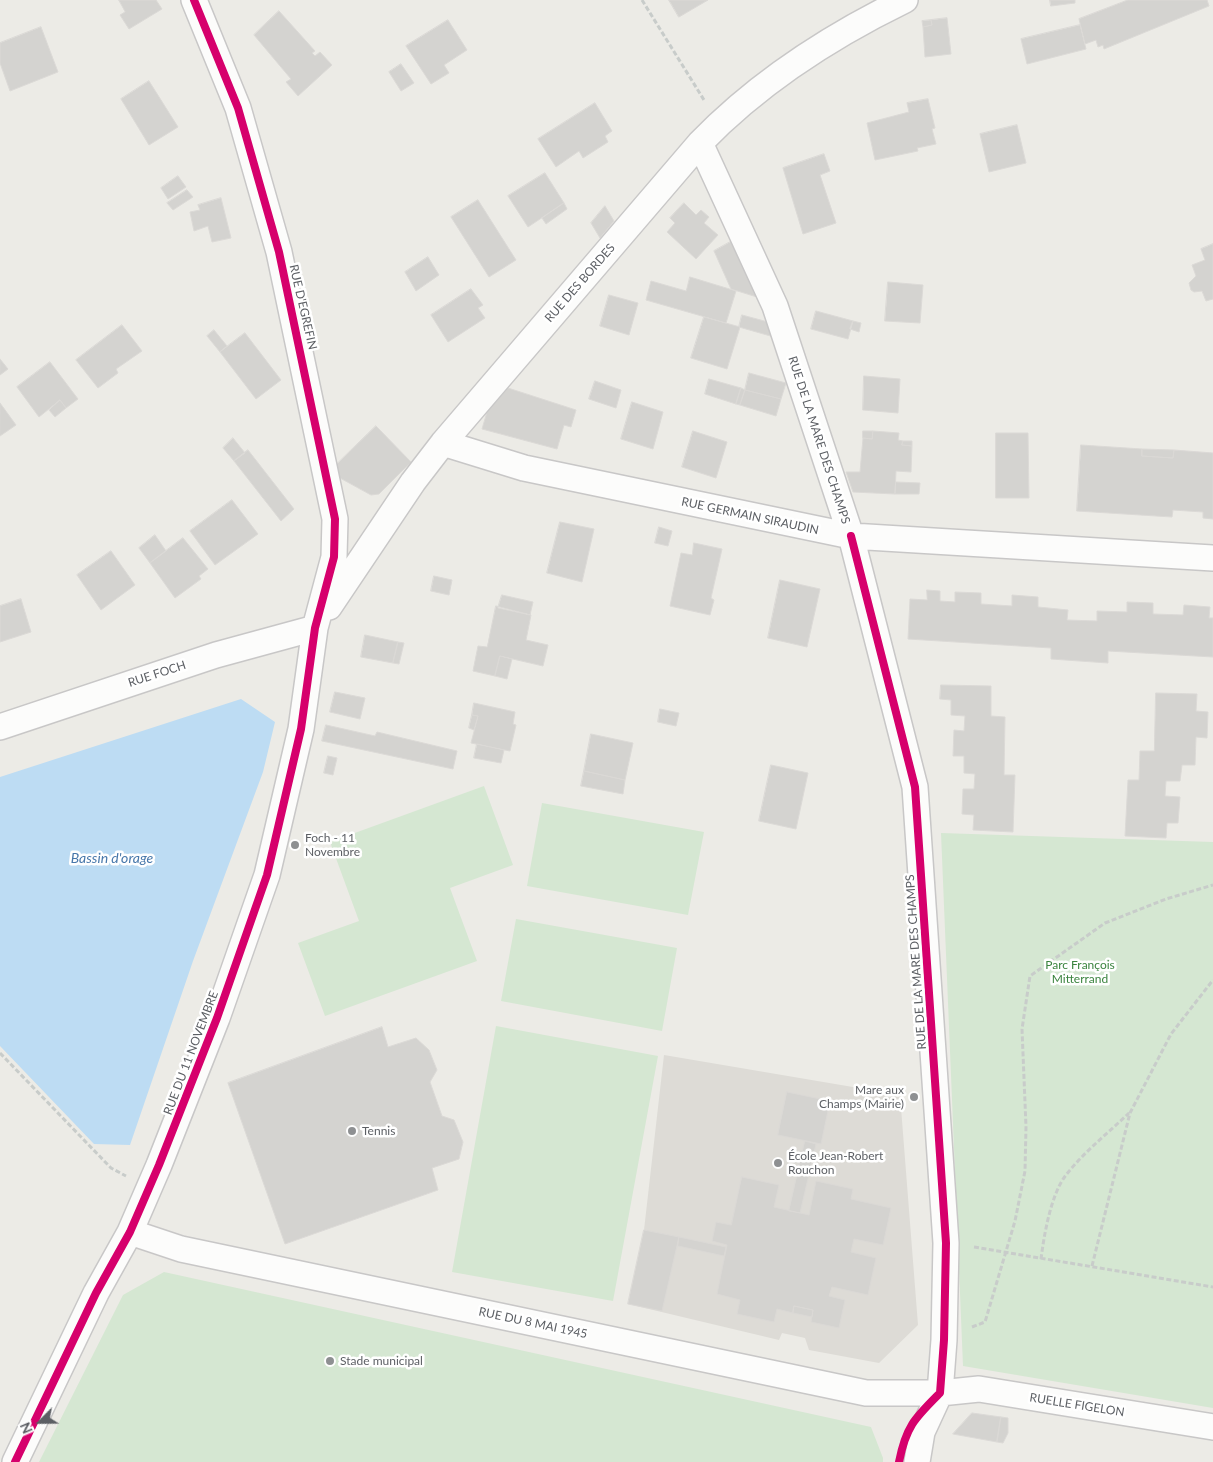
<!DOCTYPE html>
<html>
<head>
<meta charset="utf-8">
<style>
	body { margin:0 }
	#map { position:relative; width:1213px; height:1462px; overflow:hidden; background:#ecebe6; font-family:Lato,sans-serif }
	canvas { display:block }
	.north { position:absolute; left:15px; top:1397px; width:50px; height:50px; -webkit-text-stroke:4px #fff; paint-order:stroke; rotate:247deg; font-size:14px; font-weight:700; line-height:20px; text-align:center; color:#5c5f64 }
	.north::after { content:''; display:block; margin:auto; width:18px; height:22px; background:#5c5f64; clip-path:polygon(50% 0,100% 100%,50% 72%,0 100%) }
</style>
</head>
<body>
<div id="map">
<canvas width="1213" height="1462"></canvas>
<div class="north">N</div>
</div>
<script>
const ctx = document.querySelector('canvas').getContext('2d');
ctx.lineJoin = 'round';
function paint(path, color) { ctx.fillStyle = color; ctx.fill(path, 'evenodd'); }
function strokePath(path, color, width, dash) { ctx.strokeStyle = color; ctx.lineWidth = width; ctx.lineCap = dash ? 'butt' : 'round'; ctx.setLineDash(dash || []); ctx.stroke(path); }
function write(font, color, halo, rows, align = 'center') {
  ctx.font = font + ' Lato,sans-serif'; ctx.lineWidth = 5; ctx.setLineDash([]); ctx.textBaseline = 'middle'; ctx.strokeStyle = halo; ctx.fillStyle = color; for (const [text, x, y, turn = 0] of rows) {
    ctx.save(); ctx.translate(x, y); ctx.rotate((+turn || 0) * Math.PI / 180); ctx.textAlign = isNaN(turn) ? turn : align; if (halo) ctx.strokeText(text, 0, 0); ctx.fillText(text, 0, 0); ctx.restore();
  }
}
paint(new Path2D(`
	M664 1055 900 1095 918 1325 879 1363 809 1350 805 1338 782 1333 779 1340 628 1304 644 1230Z`), '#dddbd6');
paint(new Path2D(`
	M484 786 513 865 450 888 477 961 325 1016 298 943 359 921 330 842Z
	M542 803 704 832 688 915 527 886Z
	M941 833 1213 842V1408L963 1366Z
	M516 919 677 948 662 1031 501 1001Z
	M496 1026 658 1056 613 1301 452 1272Z
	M164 1272 871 1427 883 1458V1462H39L123 1295Z`), '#d5e7d2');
paint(new Path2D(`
	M241 699 275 722 263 772 193 961 130 1145 94 1144 0 1046V777Z`), '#bddcf3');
const building = new Path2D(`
	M119 0H156L162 9 129 29 120 15 125 12Z
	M669 0H708L679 17Z
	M1050 0H1075V3L1051 6Z
	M1128 0H1207L1209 6 1104 49 1103 45 1098 47 1096 40 1085 44 1079 19Z
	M279 11 315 51 312 53 315 56 320 52 332 65 298 96 286 82 291 79 254 35Z
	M947 18 951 54 925 57 923 27 932 25 931 20Z
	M448 20 467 50 444 65 449 73 431 84 406 46Z
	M931 20 932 25 923 27 922 21Z
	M1080 25 1086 49 1027 64 1021 39Z
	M41 27 58 72 10 91 0 63V43Z
	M401 64 414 83 401 91 389 72Z
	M149 81 178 127 149 145 121 99Z
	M928 99 935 128 932 129 936 144 917 148 918 151 875 160 867 123 909 112 907 103Z
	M595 103 612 131 605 136 608 142 583 158 579 151 556 167 538 139Z
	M1017 125 1026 163 989 172 980 134Z
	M824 154 830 171 820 175 836 223 803 234 783 168Z
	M545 173 564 203 528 227 508 196Z
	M178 176 186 187 168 199 161 188Z
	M187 190 193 197 173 210 167 203Z
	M221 198 231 238 212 242 208 226 194 231 190 212 200 210 198 205Z
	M478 200 516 260 489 277 451 217Z
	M564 203 567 209 546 224 542 218Z
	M684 203 696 215 701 210 709 217 704 223 718 235 696 259 667 232 675 223 670 218Z
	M605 206 614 221 600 238 591 223Z
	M732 241 757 297 731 289 714 251Z
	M1213 244V299L1206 301 1202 291 1194 292 1191 290 1189 283 1196 276 1192 265 1205 260 1201 249Z
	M428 257 439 275 416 291 405 272Z
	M690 277 736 291 726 323 646 300 651 281 686 291Z
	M888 282 923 285 920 323 885 321Z
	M471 289 483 305 478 308 485 318 448 342 431 315Z
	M609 295 638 303 629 335 600 326Z
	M816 311 853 321 848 339 811 329Z
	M742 315 768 322 774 337 739 327Z
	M704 317 740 327 727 369 691 358Z
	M853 321 861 323 859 332 850 329Z
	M122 325 142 351 116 369 118 373 98 388 76 360Z
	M214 330 227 346 220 352 207 336Z
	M245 333 281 380 256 399 220 352Z
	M0 359 8 369 0 375Z
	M50 362 78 399 66 408 60 400 39 417 17 387Z
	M749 373 786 383 781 399 745 390Z
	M864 376 900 379 898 413 863 410Z
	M709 379 741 388 736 404 705 394Z
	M595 381 621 390 616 408 589 399Z
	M508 388 576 410 571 427 564 425 557 449 482 429 487 412Z
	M741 388 745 390 740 405 736 404Z
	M745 390 781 399 776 416 740 405Z
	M60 400 66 408 55 417 49 410Z
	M632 402 663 412 653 449 621 439Z
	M0 403 16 425 0 436Z
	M376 426 411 462 379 494 371 495 340 478 336 465Z
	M693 431 727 442 716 478 682 467Z
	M863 431H873L872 439 863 438Z
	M873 431 899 433 898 440 903 441 902 445 912 446 911 472 896 471 895 494 853 492 846 472H860L863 438 872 439Z
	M996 433H1028L1029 498H996Z
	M233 438 245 453 234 461 223 448Z
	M903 441H912V446L902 445Z
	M1081 445 1142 449V456L1173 458 1174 450 1213 453V519L1203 518V512L1173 510 1172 517 1077 511Z
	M1142 449 1174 450 1173 458 1142 456Z
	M248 450 294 509 281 521 234 461Z
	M896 482 920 483 919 494H895Z
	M232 500 258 534 215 565 190 531Z
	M560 522 594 529 582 582 547 573Z
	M659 527 672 531 668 546 655 543Z
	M155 535 166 551 150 563 139 548Z
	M183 538 208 569 199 576 201 579 175 598 150 563Z
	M694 543 722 549 711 598 714 600 710 615 670 606 681 553 692 555Z
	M111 551 135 585 101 610 77 575Z
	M434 576 452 580 449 595 431 591Z
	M780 580 820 589 807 647 768 638Z
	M927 590 940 591V601L955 602V592L981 593V604L1012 606V595L1038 597V607L1068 610 1067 620 1097 621V611L1127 612V602L1153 603V614L1183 615 1184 605 1210 607 1209 618H1213V657L1108 651V663L1051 659V648L908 639 910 599 927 600Z
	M502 595 533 602 530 615 498 608Z
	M21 599 31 632 0 642V606Z
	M496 606 531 615 526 640 548 645 543 666 500 656 495 676 473 671 478 646 487 647Z
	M365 635 398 642 393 663 361 657Z
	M398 642 404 643 399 664 393 663Z
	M500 656 512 659 507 679 495 676Z
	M941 685 991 686V716L1005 717 1004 775H1015L1013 832 973 830 974 815 962 814 963 789H974L975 774 964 773V756H953L954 730 964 731 965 716 951 715V700L940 699Z
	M335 692 365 698 360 719 330 712Z
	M1156 693 1197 694 1196 711 1208 712 1207 738 1196 737 1195 765H1182L1180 781H1166L1165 796 1180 797 1178 823H1167L1166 838 1125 836 1128 780H1139L1140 751H1154Z
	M474 703 515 712 513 724 516 725 510 751 471 743 478 716 472 715Z
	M660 709 679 713 676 726 658 722Z
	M472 715 478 716 474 730 469 728Z
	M326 725 375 736 377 732 457 751 453 769 322 741Z
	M591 734 633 743 625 780 584 771Z
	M477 744 504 750 501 763 474 758Z
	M328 756 337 758 333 775 324 773Z
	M771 765 808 773 796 829 759 821Z
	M584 771 625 780 623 794 581 786Z
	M382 1027 388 1047 416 1038 429 1050 437 1070 430 1082 442 1116 454 1120 463 1142 459 1159 432 1168 438 1190 285 1244 228 1083Z
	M787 1092 830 1101 821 1144 778 1135Z
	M805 1141 816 1144 800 1213 789 1211Z
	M742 1177 779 1185 774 1207 800 1213 809 1215 816 1181 853 1189 851 1199 891 1208 883 1245 854 1239 851 1252 876 1258 868 1295 832 1287 829 1296 845 1300 839 1328 811 1322 813 1310 794 1306 793 1313 777 1309 774 1322 737 1314 740 1300 717 1294 727 1245 712 1241 716 1222 731 1225Z
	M644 1230 679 1237 662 1311 628 1304Z
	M679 1237 726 1247 724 1256 678 1246Z
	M794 1306 813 1310 812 1317 793 1313Z
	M972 1413 1001 1417 997 1442 953 1434Z
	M1001 1417 1008 1418V1433L1003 1443 997 1442Z`);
paint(building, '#d4d3d0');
strokePath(building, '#dbd9d6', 1);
const minor = new Path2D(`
	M700 143 775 306 851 536 915 787 946 1243 944 1340 940 1393 922 1432 917 1462
	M443 443 524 468 851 536 1213 558
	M329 607 413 482 443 443 700 143C757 84 831 36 905 0
	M0 727 216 655 315 628
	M130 1232 181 1249 866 1393H940L979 1389 1213 1427
	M15 1462 96 1293 130 1232 159 1165 217 1018 267 875 301 729 315 628 334 557 335 519 279 252 238 108 194 0`);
strokePath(minor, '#c8c7c7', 28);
strokePath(new Path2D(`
	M642 0 704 100
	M0 1053 111 1168 126 1176
	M974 1247 1213 1287
	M1041 1259C1044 1235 1051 1194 1066 1175 1084 1152 1108 1133 1129 1113
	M1092 1266 1130 1113 1171 1034 1213 980
	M972 1327 985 1322 1015 1221 1025 1171 1026 1127 1022 1029 1030 976 1105 923 1166 899 1213 885`), '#c8ccca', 3, [5, 2.5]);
strokePath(minor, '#fcfcfb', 25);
strokePath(new Path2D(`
	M851 536 915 787 946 1243 944 1340 940 1393C915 1418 906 1426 899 1462
	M15 1462 96 1293 130 1232 159 1165 217 1018 267 875 301 729 315 628 334 557 335 519 279 252 238 108 194 0`), '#d6006c', 8);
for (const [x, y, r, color] of [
	[295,845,5,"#8e9092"],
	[914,1097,5,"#8e9092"],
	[352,1131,5,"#8e9092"],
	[778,1163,5,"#8e9092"],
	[330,1361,5,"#8e9092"]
]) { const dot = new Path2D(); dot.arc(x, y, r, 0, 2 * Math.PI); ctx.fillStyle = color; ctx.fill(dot); strokePath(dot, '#fff', 2); }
write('12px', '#5c5f64', '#fff', [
	["RUE DES BORDES",580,283,-49],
	["RUE D'EGREFIN",303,307,77],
	["RUE DE LA MARE DES CHAMPS",819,440,72],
	["RUE GERMAIN SIRAUDIN",750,516,12],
	["RUE FOCH",157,674,-18],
	["RUE DE LA MARE DES CHAMPS",916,962,-94],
	["RUE DU 11 NOVEMBRE",191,1053,-69],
	["RUE DU 8 MAI 1945",533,1323,12],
	["RUELLE FIGELON",1077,1405,9]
]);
write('12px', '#5c5f64', '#fff', [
	["Foch - 11",305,838],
	["Novembre",305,852],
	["Mare aux",904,1090,"right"],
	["Champs (Mairie)",904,1104,"right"],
	["Tennis",362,1131],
	["École Jean-Robert",788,1156],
	["Rouchon",788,1170],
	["Stade municipal",340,1361]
], 'left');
write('12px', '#3b843f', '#fff', [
	["Parc François",1080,965],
	["Mitterrand",1080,979]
]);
write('italic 14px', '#4777aa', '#fff', [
	["Bassin d'orage",112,858]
]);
</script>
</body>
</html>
